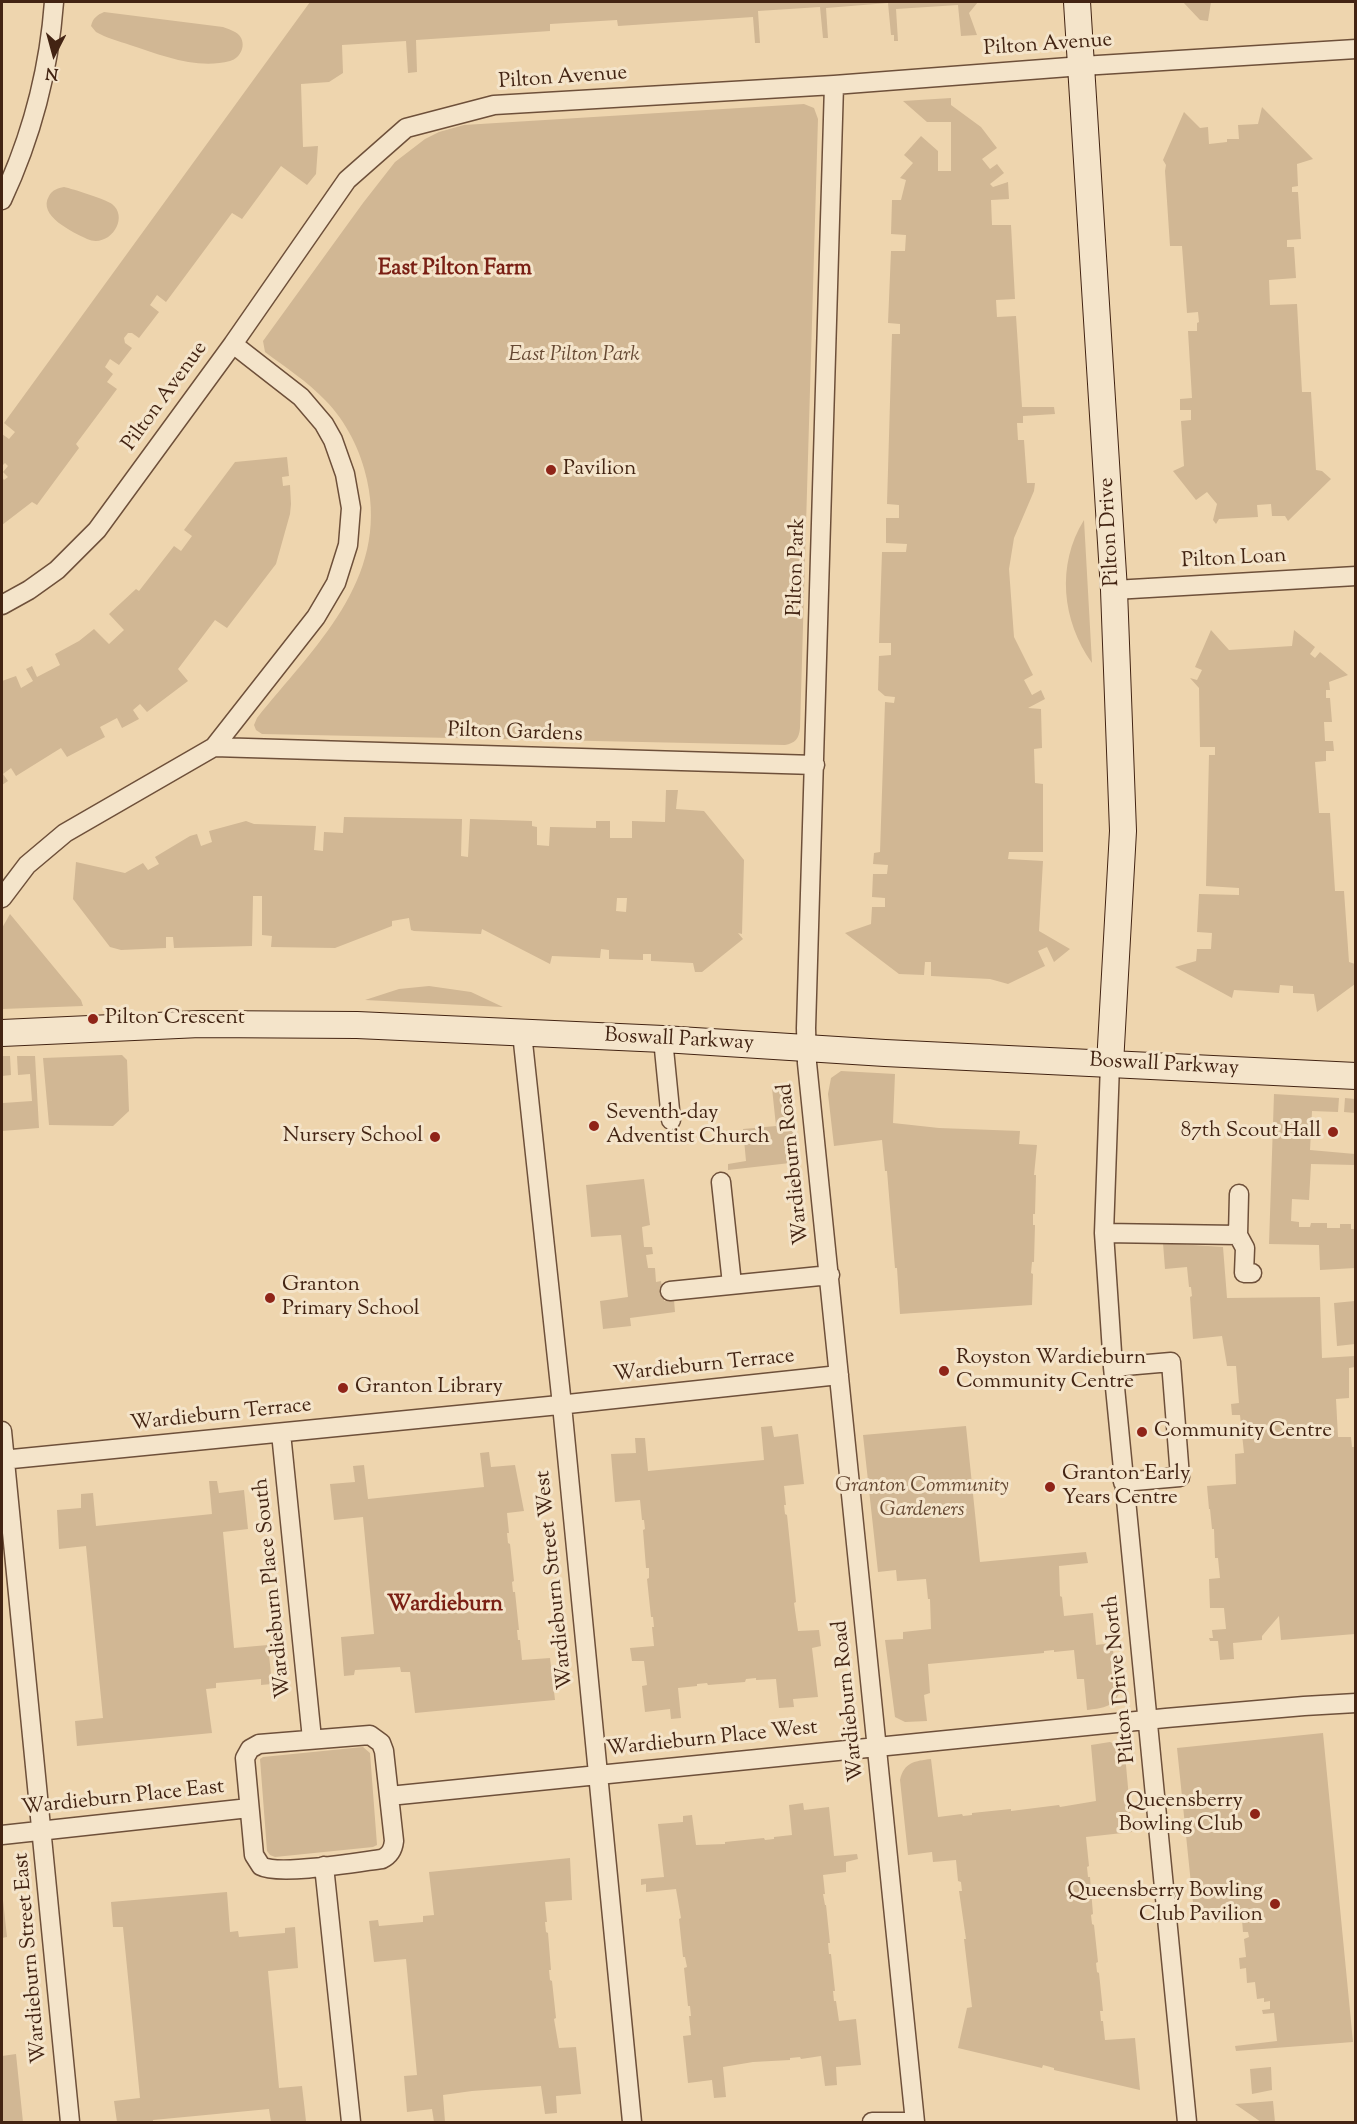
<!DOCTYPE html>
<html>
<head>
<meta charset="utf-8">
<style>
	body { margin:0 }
	#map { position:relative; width:1357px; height:2124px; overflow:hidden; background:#eed5ae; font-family:"Sorts Mill Goudy",serif }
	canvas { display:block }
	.frame { position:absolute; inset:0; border:3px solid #432413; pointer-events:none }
	.north { position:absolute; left:24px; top:24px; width:60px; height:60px; -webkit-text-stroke:4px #f4e4ca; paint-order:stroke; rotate:186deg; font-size:16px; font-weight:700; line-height:24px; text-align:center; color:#432413 }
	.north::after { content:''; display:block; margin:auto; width:21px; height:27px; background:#432413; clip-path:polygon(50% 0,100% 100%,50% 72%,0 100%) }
</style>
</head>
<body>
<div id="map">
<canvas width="1357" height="2124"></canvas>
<div class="frame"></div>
<div class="north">N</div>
</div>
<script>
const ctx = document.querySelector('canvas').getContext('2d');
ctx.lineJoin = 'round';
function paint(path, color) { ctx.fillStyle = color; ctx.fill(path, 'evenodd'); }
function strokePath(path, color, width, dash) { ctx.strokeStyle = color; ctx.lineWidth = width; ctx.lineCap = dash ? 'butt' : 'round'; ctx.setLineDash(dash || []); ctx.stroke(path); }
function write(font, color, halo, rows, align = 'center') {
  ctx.font = font + ' "Sorts Mill Goudy",serif'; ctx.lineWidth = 6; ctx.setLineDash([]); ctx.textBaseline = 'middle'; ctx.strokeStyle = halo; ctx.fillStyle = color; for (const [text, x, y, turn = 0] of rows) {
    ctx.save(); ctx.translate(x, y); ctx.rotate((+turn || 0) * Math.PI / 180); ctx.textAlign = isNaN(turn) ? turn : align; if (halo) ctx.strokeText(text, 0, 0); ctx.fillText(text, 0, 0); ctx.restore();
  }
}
paint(new Path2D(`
	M310 2H978L969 13 977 35 961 36 958 5 896 9 898 41H894V35H891L888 3 826 8 828 38H823L820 7 758 11 760 43H755L753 17 618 26 617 20 550 24V31L416 40 417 72 408 73 406 41 342 45 343 73 329 82 301 84 303 147 318 146 316 174 307 185 281 166 242 219 232 213 166 302 157 295 150 305 159 312 139 338 132 333H128L124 338 125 343 132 348 119 365 110 359 105 367 113 374 107 382 117 389 76 444 79 448 37 505 32 502 2 525V477L4 480 8 477 3 472 8 466 5 463 2 466V434L9 439 15 432 4 423Z
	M1183 2H1211L1208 21 1200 20Z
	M104 12 223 27C228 29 235 31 239 35 247 44 241 58 230 61 197 70 161 55 130 45 119 41 106 38 96 32L91 26C93 18 97 15 104 12Z
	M951 98V105L981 127 997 148 982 159 990 169 997 164 1004 173 990 184 993 187 1008 182 1009 199 991 200 992 225H1011L1015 299 996 300 997 317 1016 316 1022 407H1054L1055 414 1023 416V423H1017L1018 440H1024L1027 483H1035L1034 491 1014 538 1009 569 1014 637 1033 675 1024 680 1032 695 1041 690 1045 699 1028 708 1041 709 1042 748 1034 749 1035 783 1043 784V852H1009L1008 859 1043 861 1039 931 1070 949 1054 962 1047 947 1038 951 1045 966 1008 984 990 979 931 976V962H925L924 975 899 974 845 933 871 924 872 907H885V898L872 897 873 874H887L888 865 873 864 874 853 880 852 885 702 894 703 895 697 885 696 878 690 879 656 891 655V643H879L882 552H906L907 544 886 543V518H899V505L887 504 892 334H900V324L888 323 891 251H905L906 235 891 234 892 200H901L906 180 900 178 913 163 904 155 921 136 938 151V171H951V122H927L903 101Z
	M804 104 814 108 818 119 800 728C799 739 795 743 785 745L262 734 256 730 254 725 257 718C314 647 389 580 367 480 361 451 346 421 325 400 308 382 285 367 265 352L263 341 363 203 395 162 425 139 439 132 464 125Z
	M1262 107 1313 159 1297 164 1298 186 1292 187V192H1298L1301 239 1287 240V247H1294L1296 278 1269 280 1270 305 1297 304 1302 392H1311L1316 470 1322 471 1331 479 1288 521 1285 516H1272L1271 504 1257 505 1258 517 1219 519 1216 524 1213 520 1217 504 1207 492 1196 500 1173 471 1184 466 1181 421 1191 420V410H1180V399L1192 398 1188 331H1197V323L1199 322 1198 312 1187 313 1182 246H1170L1165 171 1166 165 1163 160 1184 112 1200 128 1208 127 1209 144 1227 142V139H1239L1238 125 1258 124Z
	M64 187C73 189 105 199 112 204 130 218 109 249 87 239 73 232 37 216 49 196 52 190 58 188 64 187Z
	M287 457 289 476 282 477 283 486 290 485 291 504 290 514 276 564 227 628 215 620 178 669 188 681 147 712 140 704 133 710 139 719 122 728 117 718 100 727 105 737 67 757 61 748 16 776 11 768 3 774 8 781 2 785V681L16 676 21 688 33 681 26 669 32 666 37 677 60 665 55 654 79 641 94 629 109 644 124 630 109 614 136 589 139 591 174 546 181 551 192 536 184 530 235 462Z
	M1084 520 1092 663C1062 621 1056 565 1084 520Z
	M1211 630 1229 650 1292 646 1294 630 1315 647 1310 654 1315 658 1320 652 1348 675 1329 682 1330 690H1326V698H1330L1332 722H1324L1325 741H1333L1334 751H1326V761L1315 762 1319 813H1330L1335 891H1344L1349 962 1355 964V984L1317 1012 1314 994 1293 993V986L1280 985 1279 993 1234 990 1232 998 1175 967 1196 961 1197 949H1211L1212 933 1197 932 1199 894 1239 895V888L1206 886 1209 755H1215V747H1200L1199 688 1190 678 1197 680 1202 670 1195 667Z
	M666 790H678L676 809 704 811 744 860 742 934 738 933 743 939 702 972H695L693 963 651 961V954H643V960L609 959V950L601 949 600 958 552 956 550 964 482 929 481 934 414 931 411 930 409 918 392 921V926L335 948 271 947 272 936 262 935V896H253L252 946 174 948 173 937H166V948L121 950 110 947 73 899 76 862 125 873 143 863 148 870 159 864 155 857 190 836 197 834 201 846 212 842 209 831 246 821 254 824 316 826 314 850 323 851 324 832 343 833 344 817 462 819 461 856 468 857 470 819 532 821V826L537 827V845L549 846 550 827 596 828V821H610V838H632V821L665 822ZM617 898H627L626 912 616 911Z
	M10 914 81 1000 83 1006 2 1009V928Z
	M429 986 471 992 503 1007 365 1000 399 989Z
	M122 1055 127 1060 129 1111 113 1126 49 1125 43 1058Z
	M2 1056H10L11 1075 2 1076Z
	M17 1056H35L39 1128 2 1131V1077L3 1103 32 1101 30 1074 18 1075Z
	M841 1071 895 1074 893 1123 939 1128 1020 1131 1019 1144 1037 1145 1034 1175H1036L1035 1214H1033V1225H1035L1034 1262H1032L1031 1273 1033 1274 1032 1305 900 1314 897 1268H895L887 1171H885L882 1140 834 1146 828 1094 831 1078Z
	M790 1086 799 1162 728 1170V1164L746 1161 743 1129 776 1126 772 1088Z
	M1274 1094 1339 1098 1338 1112 1312 1111 1310 1150 1355 1154V1165L1311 1164 1309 1200 1292 1199 1291 1221 1299 1222V1227H1310L1311 1223H1327V1228H1340V1224H1351V1229H1355V1268L1320 1270 1319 1245 1269 1244Z
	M1345 1098 1355 1099V1113L1344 1112Z
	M644 1179 650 1225 642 1227 644 1247H652L653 1254 646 1255 648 1268H655L656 1282 661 1281 664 1301 674 1300 675 1312 630 1318 631 1326 603 1329 600 1301 628 1297 621 1235 591 1237 586 1185Z
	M1163 1243 1223 1247 1227 1298 1320 1297 1322 1358 1355 1356V1367L1349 1368V1398L1336 1399 1338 1437H1351L1352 1447H1354L1355 1634 1281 1640 1279 1616 1262 1636V1640L1233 1643 1234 1659 1220 1660 1218 1641H1210L1209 1638H1213L1212 1630 1226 1629 1224 1608H1210L1209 1579 1220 1578 1218 1558H1215L1214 1529H1212L1210 1509H1209L1207 1486 1236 1484 1235 1454 1244 1453 1240 1415H1232L1231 1404 1239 1403 1236 1366H1227L1222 1336 1193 1339 1190 1297 1192 1296 1191 1287H1189L1187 1267 1165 1269Z
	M1355 1301V1344L1337 1346 1334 1303Z
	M772 1426 774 1437 798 1434 804 1484 784 1486 786 1505H784L785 1514 787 1515 796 1602 794 1603 798 1631 819 1630 821 1646 812 1648 818 1697 793 1699 794 1707 779 1708 776 1679 756 1680V1678L746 1679 745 1682 708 1685 707 1683 697 1684V1686L678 1688 681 1718 671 1719 670 1709 645 1712 642 1686 647 1685 644 1661H632L630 1648 654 1646 652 1627H654L653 1617H651L647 1579 649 1578V1568H646L643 1530 645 1529 644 1520H642L640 1500 615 1502 611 1454 636 1453 635 1438H645L648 1471 764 1460 761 1427Z
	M966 1426 980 1562 1086 1552 1088 1563 1059 1566 1060 1596 1062 1597 1064 1616 1093 1613 1096 1645 1112 1643 1119 1694C1112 1708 1101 1708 1087 1710L1084 1679H1077L1074 1650 1054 1652V1650L1044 1651V1653L928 1664 930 1693 924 1695 927 1721 905 1722 895 1717 885 1640 903 1639V1632L931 1629 930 1599H928L926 1579 897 1581 896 1570 878 1572 863 1435Z
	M489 1452 491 1467 515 1465 524 1511 507 1513 509 1533H507L508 1543 510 1544 514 1581 512 1582 513 1592H515L519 1630H517L518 1640H520L522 1660 550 1658 555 1700 415 1713 410 1672H401L400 1667 355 1670 354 1675 344 1676 341 1637 374 1634 363 1517 334 1520 330 1484 355 1482 353 1466 364 1465 368 1499 484 1487 480 1453Z
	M209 1481H217L219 1493 244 1490 248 1529 223 1532 234 1648 268 1645 272 1684 261 1685V1679L216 1683V1688L206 1689 212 1733 77 1746 75 1721 103 1718 86 1546 59 1549 57 1510 81 1508V1494L93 1493 96 1526 212 1514Z
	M1323 1733 1353 2042 1236 2051 1235 2046 1277 2041 1274 2013 1263 2014 1262 2010 1270 2009V2001L1264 2002V1998L1257 1999 1255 1982 1247 1983 1246 1968 1240 1969 1239 1958 1246 1957 1244 1939 1249 1937 1248 1932H1243L1242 1920 1210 1922 1209 1912 1194 1913 1177 1748Z
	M1110 1742 1121 1747 1125 1754 1132 1832 1086 1837 1089 1866 1087 1867 1088 1877H1090L1093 1914 1091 1915 1092 1924 1094 1925 1098 1962 1096 1963 1097 1972 1099 1973 1103 2011H1100L1101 2021H1103L1105 2040 1135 2038 1140 2090 1054 2070V2068L1043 2065 1042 2068 958 2048 967 2008 972 2007 964 1939H966L959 1891H962L961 1882 958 1881 956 1860 933 1862 932 1852 908 1855 900 1780C904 1762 915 1761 931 1759L938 1817 962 1814 963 1816 972 1815V1813L1011 1809V1811L1059 1805 1060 1807 1096 1801 1091 1745Z
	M363 1747 370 1753 377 1845 373 1847 275 1857 270 1855 267 1851 260 1759 263 1757Z
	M803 1803 804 1810 829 1807 834 1856 857 1854 858 1859 846 1862V1872L823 1875 825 1894H823L825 1905H826L830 1943H828L829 1954H831L835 1991H833L834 2001H836L839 2021 856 2019 861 2065 836 2067 837 2085 825 2086 821 2056 801 2059 800 2057 790 2058V2060L753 2062 723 2067 726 2097 714 2098 712 2080 688 2083 683 2036 691 2035 689 2016H691L690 2006H688L684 1968 687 1967 685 1957H683L679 1919 681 1918 676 1889 646 1892V1884L641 1885V1879L664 1877 658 1824 683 1822V1816L692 1815 696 1845 725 1844V1842L764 1838 765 1840 774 1839V1837L792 1835 789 1805Z
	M570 1858 572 1900 545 1902 547 1922H545L546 1932 548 1933 551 1970H549L550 1980 552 1981 556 2018 554 2019 559 2048 576 2047 581 2094 556 2096 557 2113 545 2114 541 2086 472 2091 443 2095 445 2122H434L432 2109 407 2112 404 2076 417 2075 406 1959 374 1962 369 1921 378 1920 379 1926 423 1922V1916L434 1915 429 1872Z
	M2 1891 7 1937 2 1938Z
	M227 1892 230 1932 238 1931 239 1937 285 1933V1928L295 1927 298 1968 268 1971 279 2088 302 2086 306 2121 271 2122 269 2109 153 2120V2122H117L114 2101 140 2098 123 1927H113L111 1902Z
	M16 2054 23 2122H2V2056Z
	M1271 2067 1272 2090 1252 2094 1250 2069Z
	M1273 2101 1275 2122H1261L1235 2104Z`), '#d1b794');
const street = new Path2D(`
	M834 85 806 1028 807 1063 915 2122
	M2 200C31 138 49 70 54 2
	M1114 590 1356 576
	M2 605 29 590 57 570 97 530 233 344 347 180 406 128 494 105 834 85 1082 66 1356 49
	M214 747 815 765
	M2 898 27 865 65 833 214 747 316 617 336 583 348 545 351 508 345 474 333 440 324 424 301 397 233 344
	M522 1033 562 1405 632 2122
	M663 1039 671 1120
	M1110 1064 1104 1233 1113 1367 1187 2122
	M721 1182 732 1284
	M1104 1233 1238 1235 1245 1248 1244 1273H1252
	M1238 1235 1239 1194
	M670 1291 830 1275
	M1113 1367 1171 1362 1180 1477 1123 1482
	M2 1431 70 2122
	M281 1433 312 1739
	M2 1460 549 1406 839 1375
	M370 1735 381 1743 384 1751 394 1841C393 1850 390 1855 382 1859 359 1862 279 1876 261 1866L254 1855 245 1758 250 1749 259 1744Z
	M389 1796 1166 1718 1304 1706 1356 1703
	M2 1835 249 1808
	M324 1866 351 2122
	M872 2122H912`);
const secondary = new Path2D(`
	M1077 2 1114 590 1123 831 1110 1064
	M2 1033 200 1024 357 1025 663 1039 885 1053 1356 1076`);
strokePath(street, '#6e503a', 21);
strokePath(secondary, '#432413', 28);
strokePath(street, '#f4e4ca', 18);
strokePath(secondary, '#f4e4ca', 26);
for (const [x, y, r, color] of [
	[551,470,6,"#8f2418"],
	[93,1019,6,"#8f2418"],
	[594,1126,6,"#8f2418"],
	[1333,1132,6,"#8f2418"],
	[435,1137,6,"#8f2418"],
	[270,1298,6,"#8f2418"],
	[944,1371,6,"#8f2418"],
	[343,1388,6,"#8f2418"],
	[1142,1432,6,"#8f2418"],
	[1050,1487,6,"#8f2418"],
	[1255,1814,6,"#8f2418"],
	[1275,1904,6,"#8f2418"]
]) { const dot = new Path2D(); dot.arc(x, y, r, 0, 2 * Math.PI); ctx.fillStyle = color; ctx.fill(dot); strokePath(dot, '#f4e4ca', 2); }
write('21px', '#432413', '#f4e4ca', [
	["Pilton Avenue",1048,46,-4],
	["Pilton Avenue",563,79,-4],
	["Pilton Avenue",166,397,-54],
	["Pilton Drive",1111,532,-93],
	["Pilton Loan",1234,560,-3],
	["Pilton Park",798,567,-88],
	["Pilton Gardens",515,734,2],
	["Boswall Parkway",679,1041,3],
	["Boswall Parkway",1164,1066,3],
	["Wardieburn Road",795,1164,-96],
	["Wardieburn Terrace",704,1367,-6],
	["Wardieburn Terrace",221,1416,-6],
	["Wardieburn Street West",556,1580,-96],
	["Wardieburn Place South",274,1588,-96],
	["Pilton Drive North",1121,1679,-96],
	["Wardieburn Road",850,1701,-96],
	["Wardieburn Place West",712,1740,-6],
	["Wardieburn Place East",123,1799,-6],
	["Wardieburn Street East",32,1958,-95]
]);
write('italic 21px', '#664933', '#f4e4ca', [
	["East Pilton Park",574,356],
	["Granton Community",922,1487],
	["Gardeners",922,1511]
]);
write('21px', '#432413', '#f4e4ca', [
	["Pavilion",563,470],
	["Pilton Crescent",105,1019],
	["Seventh-day",606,1114],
	["Adventist Church",606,1138],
	["87th Scout Hall",1321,1132,"right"],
	["Nursery School",423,1137,"right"],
	["Granton",282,1286],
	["Primary School",282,1310],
	["Royston Wardieburn",956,1359],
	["Community Centre",956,1383],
	["Granton Library",355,1388],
	["Community Centre",1154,1432],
	["Granton Early",1062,1475],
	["Years Centre",1062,1499],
	["Queensberry",1243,1802,"right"],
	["Bowling Club",1243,1826,"right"],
	["Queensberry Bowling",1263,1892,"right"],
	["Club Pavilion",1263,1916,"right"]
], 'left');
write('bold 22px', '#7a1f14', '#f4e4ca', [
	["East Pilton Farm",455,270],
	["Wardieburn",445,1606]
]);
</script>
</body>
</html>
